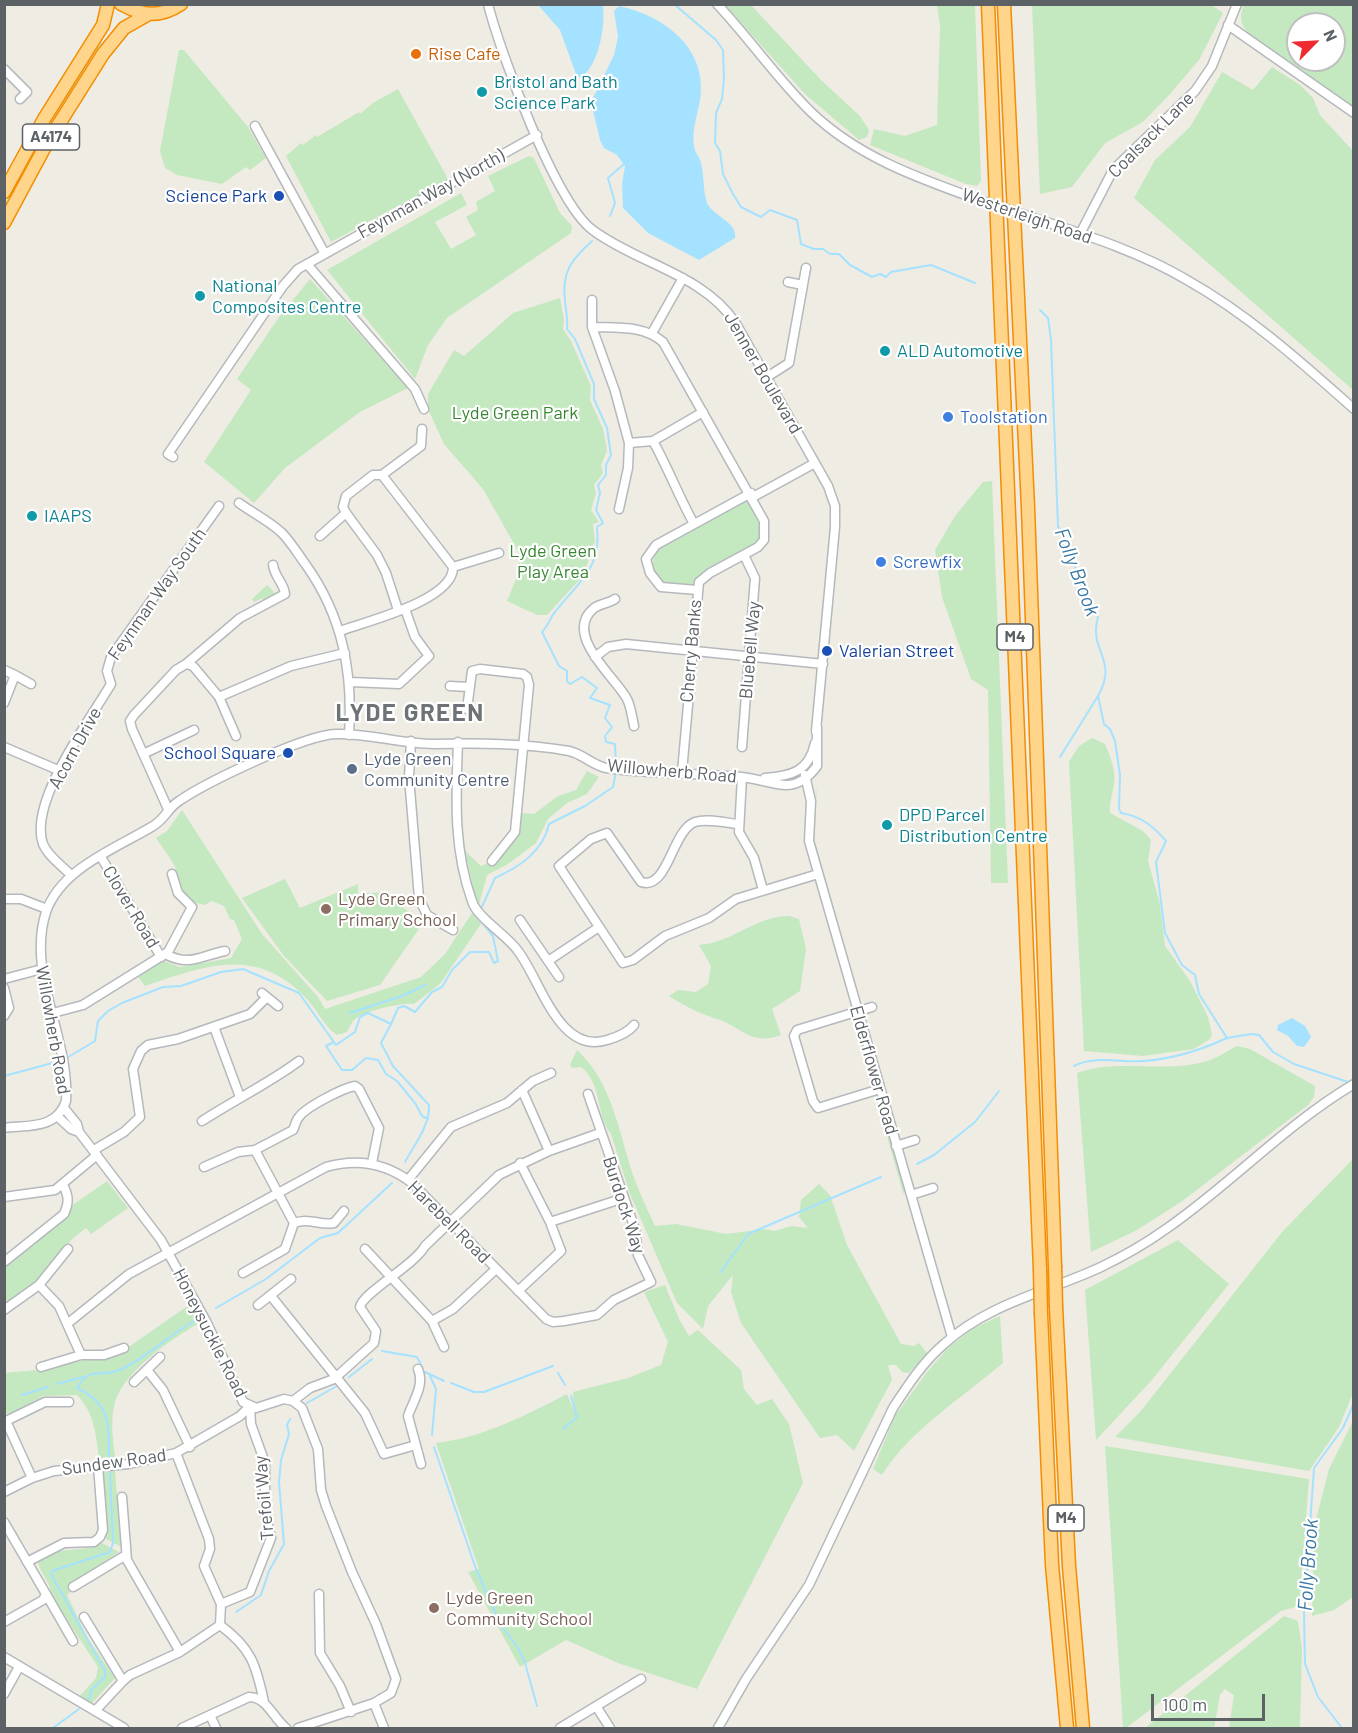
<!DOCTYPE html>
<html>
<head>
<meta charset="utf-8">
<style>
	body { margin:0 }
	#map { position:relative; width:1358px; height:1733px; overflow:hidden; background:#efece4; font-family:Barlow,sans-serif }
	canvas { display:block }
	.frame { position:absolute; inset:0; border:6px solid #5c6165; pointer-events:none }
	.north { position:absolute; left:1286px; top:12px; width:60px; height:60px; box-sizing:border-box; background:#fff; border:2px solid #bec0c1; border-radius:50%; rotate:66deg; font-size:16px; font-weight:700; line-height:24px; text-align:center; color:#5c6165 }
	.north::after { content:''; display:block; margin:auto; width:21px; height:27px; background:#ef2b31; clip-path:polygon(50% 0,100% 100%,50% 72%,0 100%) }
	.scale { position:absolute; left:1151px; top:1694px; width:114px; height:27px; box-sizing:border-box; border:3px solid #5c6165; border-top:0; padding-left:8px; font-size:18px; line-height:21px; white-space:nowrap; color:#5c6165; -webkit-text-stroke:4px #fff; paint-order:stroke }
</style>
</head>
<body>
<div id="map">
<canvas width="1358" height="1733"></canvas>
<div class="frame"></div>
<div class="north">N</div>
<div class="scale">100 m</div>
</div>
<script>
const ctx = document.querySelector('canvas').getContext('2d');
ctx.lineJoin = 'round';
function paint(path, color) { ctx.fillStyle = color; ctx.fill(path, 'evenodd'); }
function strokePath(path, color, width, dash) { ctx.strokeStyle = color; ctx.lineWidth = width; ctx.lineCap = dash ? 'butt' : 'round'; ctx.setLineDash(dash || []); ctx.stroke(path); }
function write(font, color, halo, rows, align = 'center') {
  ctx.font = font + ' Barlow,sans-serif'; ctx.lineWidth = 4.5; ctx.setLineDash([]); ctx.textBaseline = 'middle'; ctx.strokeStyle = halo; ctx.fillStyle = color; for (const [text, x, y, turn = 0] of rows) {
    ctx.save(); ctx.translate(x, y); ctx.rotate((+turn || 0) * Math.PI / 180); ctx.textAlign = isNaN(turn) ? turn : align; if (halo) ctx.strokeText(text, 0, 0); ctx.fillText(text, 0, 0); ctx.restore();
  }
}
paint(new Path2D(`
	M1210 4 1223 13 1199 60 1170 94 1143 122 1105 143 1072 187 1040 194 1032 5Z
	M725 5H751L821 80 860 116 869 130 867 137 859 140 806 95Z
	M937 5H975L981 181 977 186 966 184 870 145 874 129 905 136 937 125 940 26Z
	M1244 5H1353V106L1248 33C1240 23 1239 17 1244 5ZM1298 24H1334V60H1298Z
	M100 41 103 44 63 105 5 212V202L65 94Z
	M179 50H184L248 127 266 158 250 170 246 167 222 184 177 175 165 168 160 151Z
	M1272 67 1300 85 1313 98 1320 115 1353 151V390L1134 198 1155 160 1190 127 1222 72 1253 90Z
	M398 89 447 177 446 180 331 242 286 156 301 143 303 145 316 135 317 137 359 112 360 114 373 103Z
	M529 156 534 158 560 213 572 226 571 233 447 318 428 345 415 379 327 270 461 193 467 205 435 222 451 249 476 235 466 217 478 210 476 202 495 191 488 176Z
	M310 279 408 388 360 412 285 468 254 503 204 462 251 390 237 379 279 317Z
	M560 298 564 320 563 329 571 341 591 386 590 400 603 429 607 451 601 465 603 473 594 485 596 493 591 510 599 522 593 524 595 541 583 576 547 615H537L507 601 519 572 518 551 483 489 444 444 428 409V394L454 350 464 356 513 313Z
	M992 481 1008 883H991L988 690 971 679 942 597 935 550 955 516 983 482Z
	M749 499 763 530C753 560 707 559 692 588 684 587 671 587 664 582 649 573 651 557 661 546Z
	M267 585 275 593 279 590V593L264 603 262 598 254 602 252 599Z
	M1092 738 1105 744C1110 756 1116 770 1114 783 1113 794 1109 802 1110 813L1143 831 1151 840 1148 861 1160 904 1165 946 1190 981 1208 1017 1212 1034 1210 1039 1194 1049 1143 1056 1084 1051 1069 762 1079 746Z
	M587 771 599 777 587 794 567 803 548 819 536 843 508 864 487 875 478 908 465 851 481 866C502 859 521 835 521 813L534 814 558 796 576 790Z
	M817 786 814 838 843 940 813 842 812 827Z
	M182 810 262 934 318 997 325 1009 421 977 445 954 472 913 481 924 440 984 414 1004C403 1002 363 1011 354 1020 351 1023 349 1028 347 1032L337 1035C323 1026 317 1008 304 996 254 946 205 966 145 986L137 975 161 960 180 967 231 958 242 939 234 920 230 919 224 906 211 901 205 905C178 900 183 886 175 867 170 857 162 847 156 838L167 831Z
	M285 879 300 908 358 884V894L384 892 423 923 380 985 327 1001 284 956 242 898Z
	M789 916 799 919 806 949 800 991 772 1009 781 1035C752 1046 742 1028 720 1020 701 1014 686 1007 669 996L678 990 696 992 708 984 711 966 699 945C731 943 756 916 789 916Z
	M857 1024 881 1108 879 1109 855 1025Z
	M1237 1046 1250 1049 1315 1086 1314 1097 1308 1105 1181 1202 1137 1230 1091 1252 1077 1073C1118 1058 1165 1074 1207 1061 1217 1058 1227 1051 1237 1046Z
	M577 1050C612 1082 619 1132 633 1175 639 1192 647 1209 655 1226L676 1224 726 1234 765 1229 775 1231 791 1226 808 1228 799 1217 801 1200 819 1184 830 1195 847 1245 901 1344 914 1346 919 1343 927 1353 909 1373 902 1372 896 1365H888L892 1380 854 1451 837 1435 820 1438 741 1323 731 1292 733 1275 708 1306 703 1329 677 1303 630 1194 611 1134C595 1114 603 1085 581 1067L572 1068 570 1065Z
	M880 1111H882L905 1193H903Z
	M1353 1159V1393L1339 1427 1309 1471 1115 1437 1140 1412 1283 1231Z
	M107 1181 128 1208 91 1234 86 1228 72 1239 36 1283 5 1306 4 1267 69 1214 71 1206Z
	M1178 1240 1229 1284 1151 1381 1096 1440 1085 1290Z
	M665 1285 679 1319 689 1336 698 1330 741 1370 744 1389 757 1405 772 1399 789 1424 803 1483 697 1689 618 1663 566 1640 520 1667 468 1572 479 1569 436 1443C482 1438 526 1415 567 1394L574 1410 573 1392 628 1378 661 1365 668 1342 644 1292Z
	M189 1305 198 1324C172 1338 124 1372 115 1402 110 1420 113 1439 115 1457L99 1458C96 1435 94 1412 77 1395L43 1396 15 1412 5 1414 4 1373 37 1370 120 1353Z
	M1000 1316 1003 1363C963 1397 910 1430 882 1475L873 1469 895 1416 927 1372 949 1347 974 1328Z
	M1353 1421V1597L1334 1610 1312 1616 1314 1527 1329 1469Z
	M1105 1446 1309 1479 1299 1606 1281 1611 1126 1728H1123Z
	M115 1470 121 1547 106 1539 102 1471Z
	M102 1543 119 1552 69 1585 72 1591 67 1595 87 1637 115 1678 92 1703 79 1697 96 1678 98 1667 51 1595C52 1582 39 1574 38 1560 62 1544 84 1554 102 1543Z
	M1284 1616 1298 1621 1302 1649 1300 1728H1229L1234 1695 1225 1689 1220 1695 1214 1728H1145Z`), '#c4e8c0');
paint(new Path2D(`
	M538 5H603C605 26 600 62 582 77H577L560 30Z
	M619 6C661 15 703 44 701 91 700 110 691 127 694 146 694 152 700 157 701 163 704 175 703 188 706 200 710 216 738 221 735 238L699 260 648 233 623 208 622 184 625 166 617 155 604 148 600 140 591 102 614 55 618 37 614 11Z
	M1292 1018 1305 1026 1311 1037 1304 1047 1297 1046 1288 1036 1277 1030 1278 1025Z`), '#a5e2ff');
strokePath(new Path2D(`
	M674 4 716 40 723 50 724 78 722 99 716 113 715 143 720 151 723 174 733 194 741 207 761 217 770 210 797 220 801 244 814 249H823L830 254H839L850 265 872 277 880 274 886 277 891 272 931 265 975 283
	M610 216 615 203 608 178 624 164
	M592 241C572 259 561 272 565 301 566 311 568 319 567 329L575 339 594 384V399L607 428 611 455 606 465V475L598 485 600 493 596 510 603 523 597 527C602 569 578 582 555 612 550 618 548 626 542 632L559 666 567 671V681L570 684 582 677 597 688 590 698 610 705 605 718 612 727 605 736 606 742 615 744 616 767
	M1040 310 1048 318 1051 340 1058 527 1064 532 1063 545 1070 551 1084 594 1098 617C1088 652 1119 659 1098 696L1104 724 1110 729 1115 741 1120 775 1119 809 1121 813C1141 816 1153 826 1166 841L1156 862 1165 933 1182 965 1195 975 1199 994 1227 1038 1251 1034 1259 1035 1273 1052 1294 1064 1351 1083
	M1060 757 1098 696
	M480 911 495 878C519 867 543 852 549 824L585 806 613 787 616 772
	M350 1013 402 996 425 985
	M391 1024 381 1043 393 1066 429 1105C430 1125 415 1144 405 1162
	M334 1042 326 1046 342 1070H352L366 1058 378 1060 386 1074 397 1081 415 1103 422 1116 428 1119
	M65 1059 95 1041 98 1021 108 1011 122 1003 163 987 181 986 221 972 243 969 299 993 336 1045 355 1032 360 1017 368 1013 391 1024 398 1008 404 1006 415 1012 432 992 442 987 452 970 470 952H489L494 963 498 961 493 936 476 915
	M1074 1066C1095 1055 1121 1063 1143 1061 1173 1059 1199 1051 1227 1038
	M4 1076 60 1061
	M917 1164 934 1155 975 1122 999 1091
	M720 1273 748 1234 881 1177
	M216 1308 266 1279 320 1238 338 1233 392 1183
	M382 1351 417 1357 421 1365
	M425 1372 444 1381
	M558 1373 565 1385
	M430 1376 436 1389 432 1435
	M349 1377 372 1359
	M451 1383 474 1392H484L553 1366
	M57 1384 83 1377
	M22 1395 48 1387
	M307 1403 337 1386
	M563 1429 577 1417 571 1396
	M434 1447 476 1569 501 1625 518 1648 525 1663 537 1706
	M109 1458C109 1425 111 1404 77 1388 90 1365 100 1378 120 1370 146 1358 168 1336 194 1321
	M236 1612 261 1595 269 1571 284 1544 279 1482 281 1460 289 1434 287 1425 290 1419
	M86 1703 90 1697 91 1690 105 1677V1671L51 1574 52 1571 110 1552 113 1543 110 1473
	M53 1728 79 1709
	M1342 1728 1318 1697 1305 1664 1304 1613 1314 1468 1343 1428 1354 1403`), '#a5e2ff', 2);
const minor = new Path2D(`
	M488 4C500 52 556 205 594 231 639 264 702 274 735 322L828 486 835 506V527L816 731
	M717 4C750 39 777 79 811 112 859 158 921 179 982 201
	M1228 25 1354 113
	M4 69 27 92 20 99
	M255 126 325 254
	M1034 218C1086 235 1140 252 1187 280 1249 315 1301 362 1354 409
	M1080 234 1113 170 1195 91 1212 66 1237 4
	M307 264 415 389 424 409
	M788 282 803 285
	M592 327V300
	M652 333 683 278
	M767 377 789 363 806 268
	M653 441C668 468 679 497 694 524
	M629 443 653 441 703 412
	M173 457 168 454 283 286 298 269 537 135
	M382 475 421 446 422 429
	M753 497 815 463
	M239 503C253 513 269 521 281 532 291 542 298 554 306 565 343 617 353 673 349 735
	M619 509 628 468 629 443 615 391 592 327C617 328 643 325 663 342L764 521V540L758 547 710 573 699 582 682 772
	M320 536 346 513
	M697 590 661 587 650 573 646 559 656 545 751 493
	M615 599C608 604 600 603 593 609 563 635 616 678 627 699 631 707 632 717 634 726
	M398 610 386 573 377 555 346 513 343 507 346 496 373 475H382L453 567
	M340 631C368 621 454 600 453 567L499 553
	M595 657 608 647 626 644 823 664
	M186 664 240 618 285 594C284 583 275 578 273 565
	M4 670 15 675 4 703
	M15 675 31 684
	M350 682 399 684 429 656 415 637 405 609
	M450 686 469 687
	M219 697 291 666 345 653
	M467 709 472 671 480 669 523 674 527 677 529 685 515 832 492 861
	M411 741 409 777 419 898 427 915 453 930
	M458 742C456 797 453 848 472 901 477 918 507 935 518 951 541 981 559 1055 607 1040 617 1037 628 1033 634 1025
	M4 747 58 770
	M742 747 755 578 744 555
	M143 754 194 730
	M805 775 811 801 809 841 952 1337
	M742 777 739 832 754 858 763 890
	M765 778C791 776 809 772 815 743
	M168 809 132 729 130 721 134 715 176 670 186 664 193 666 219 697 236 736
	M738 824C726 823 707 818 695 822 672 830 668 891 641 882L607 833 591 839 559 866 623 963 633 960 665 936 709 918 736 899 818 874
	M101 857 161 957
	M71 875C62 866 48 856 43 844 28 802 90 720 111 684L107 671 111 657 219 506
	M4 899H21L47 909
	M520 920 559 977
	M165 954C190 967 199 956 225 951
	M548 961 599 927
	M4 979 42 969
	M4 988 9 1008 4 1016
	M262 993 278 1006
	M872 1007 797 1030 794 1036 813 1101 818 1108 880 1089
	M53 1013 83 1005 168 952 192 907 178 893 172 874
	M214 1027 240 1097
	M522 1090 549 1151
	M64 1108 77 1124 79 1132
	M57 1116 71 1129 79 1132 161 1240 207 1323 243 1402 256 1408 284 1399 293 1401 302 1408 318 1449 321 1490 326 1506 352 1572 376 1624 396 1679 391 1693 374 1703 298 1728
	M202 1121C234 1100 268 1084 299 1061
	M4 1128C29 1125 57 1129 66 1101 70 1037 26 974 46 912 61 868 117 848 153 826 164 820 168 808 179 801 207 782 304 735 336 734 368 733 401 744 434 744 479 743 524 743 569 751 583 754 592 765 606 768 650 774 697 773 741 777 756 778 772 785 787 785 799 785 810 776 817 766V727
	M896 1146 915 1140
	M94 1150 124 1132 140 1117 133 1069 141 1051 148 1045 178 1039 250 1014 267 997
	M255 1150 293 1130C295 1126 296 1120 299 1117 306 1107 343 1088 355 1086L359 1089 379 1128 372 1163
	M204 1167 238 1152 255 1150 294 1223 285 1249 243 1273
	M408 1180 451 1127 507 1103 533 1081 551 1073
	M911 1195 933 1188
	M4 1197 55 1190 97 1155
	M550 1222 624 1198
	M294 1223C309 1217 320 1226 334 1223L344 1211
	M365 1249 432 1321 444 1347
	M4 1262 64 1214C69 1203 69 1196 63 1185
	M39 1285 59 1306 81 1355
	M518 1291 561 1251 550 1222 520 1163
	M271 1296 365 1413 384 1454 416 1445
	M258 1305 291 1279
	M4 1310 39 1285 68 1249
	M432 1321 453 1309 496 1269
	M67 1324 129 1274 326 1167C357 1158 386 1163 412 1183L546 1319 553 1322 564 1321 597 1315 614 1300 651 1282 638 1255 635 1229 588 1094
	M41 1367 81 1355H104L124 1348
	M418 1369C425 1385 413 1401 408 1416L421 1464
	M147 1370 163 1390 190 1447
	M134 1382 160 1357
	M293 1401 310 1388 334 1379 374 1343 376 1331 360 1307C362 1293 415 1265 425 1246L499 1175 549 1151 600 1133
	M176 1453 209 1539 210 1549 204 1566 221 1604 220 1625
	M32 1478 6 1421 45 1402H69
	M4 1492 32 1478 54 1471 129 1464 176 1453 240 1416 250 1406
	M122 1497 127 1560 180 1652
	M4 1522 46 1594 43 1600 4 1622
	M27 1562 64 1543 94 1542 100 1537 103 1530 98 1466
	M73 1587 126 1555
	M46 1594 73 1641
	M319 1594 320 1653 340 1686 351 1712
	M221 1604 250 1592 271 1538 265 1512V1463L251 1424 250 1406
	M84 1617 123 1681 130 1675 180 1652 220 1625
	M220 1625C251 1648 256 1664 264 1702
	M4 1657 124 1728
	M4 1694 19 1667
	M374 1703 384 1728
	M596 1706 610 1728
	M95 1711 123 1681
	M210 1715 216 1728
	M182 1728 249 1697C267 1697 273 1718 286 1728
	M560 1728 641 1679
	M718 1728 746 1679 809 1585 893 1408C908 1385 923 1362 944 1344 988 1304 1046 1292 1099 1268 1122 1257 1145 1244 1166 1229 1231 1184 1285 1125 1354 1084`);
const highway = new Path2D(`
	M121 4C143 16 160 18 181 4
	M988 4 1040 1270
	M1004 4 1028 507 1055 1266
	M4 192 44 119 103 25 108 4
	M4 223 47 143 103 54 124 28 147 15
	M1056 1307 1069 1566 1083 1728
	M1041 1314 1052 1565 1067 1728`);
strokePath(minor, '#b5b8bc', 11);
strokePath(highway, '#f48d00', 15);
strokePath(minor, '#fff', 8);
strokePath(highway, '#ffd58c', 12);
const minorBridge = new Path2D(`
	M982 201 1034 218`);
const highwayBridge = new Path2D(`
	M1055 1266 1056 1307
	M1040 1270 1041 1314`);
strokePath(minorBridge, '#b5b8bc', 11, []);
strokePath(highwayBridge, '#f48d00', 15, []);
strokePath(minorBridge, '#fff', 8);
strokePath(highwayBridge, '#ffd58c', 12);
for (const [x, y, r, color] of [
	[416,54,6,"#e8710a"],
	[482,92,6,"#0f9aa8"],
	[279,196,6,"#1a4fb4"],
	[200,296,6,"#0f9aa8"],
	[885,351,6,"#0f9aa8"],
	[948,417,6,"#3f7fe0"],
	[32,516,6,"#0f9aa8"],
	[881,562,6,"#3f7fe0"],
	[827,651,6,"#1a4fb4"],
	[288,753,6,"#1a4fb4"],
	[352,769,6,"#5c6f8a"],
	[887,825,6,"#0f9aa8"],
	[326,909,6,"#8d6e63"],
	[434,1608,6,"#8d6e63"]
]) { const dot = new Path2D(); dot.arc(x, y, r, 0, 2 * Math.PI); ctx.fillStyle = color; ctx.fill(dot); strokePath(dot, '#fff', 2); }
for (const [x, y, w] of [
	[51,137,57],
	[1015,637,36],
	[1066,1518,36]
]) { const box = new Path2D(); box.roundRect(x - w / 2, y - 13, w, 26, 4.5); ctx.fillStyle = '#fff'; ctx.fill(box); strokePath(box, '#5c6165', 1.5); }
write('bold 16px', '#5c6165', null, [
	["A4174",51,137],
	["M4",1015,637],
	["M4",1066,1518]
]);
write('18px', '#c56008', '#fff', [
	["Rise Cafe",428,54]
], 'left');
write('18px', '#0d838f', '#fff', [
	["Bristol and Bath",494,82],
	["Science Park",494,103],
	["National",212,286],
	["Composites Centre",212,307],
	["ALD Automotive",897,351],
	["IAAPS",44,516],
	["DPD Parcel",899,815],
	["Distribution Centre",899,836]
], 'left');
write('18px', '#5c6165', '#fff', [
	["Coalsack Lane",1151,135,-45],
	["Feynman Way (North)",431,194,-29],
	["Westerleigh Road",1027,216,19],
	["Jenner Boulevard",763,373,60],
	["Feynman Way South",157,594,-55],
	["Bluebell Way",750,650,-85],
	["Cherry Banks",691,651,-85],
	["Acorn Drive",75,748,-61],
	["Willowherb Road",672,771,5],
	["Clover Road",131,907,59],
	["Willowherb Road",53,1030,80],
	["Elderflower Road",874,1070,74],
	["Burdock Way",624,1205,72],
	["Harebell Road",449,1222,45],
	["Honeysuckle Road",210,1333,63],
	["Sundew Road",114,1462,-8],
	["Trefoil Way",264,1498,-95]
]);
write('18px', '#164399', '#fff', [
	["Science Park",267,196],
	["Valerian Street",839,651,"left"],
	["School Square",276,753]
], 'right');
write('18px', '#388632', '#fff', [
	["Lyde Green Park",515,413],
	["Lyde Green",553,551],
	["Play Area",553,572]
]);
write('18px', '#366cbe', '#fff', [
	["Toolstation",960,417],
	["Screwfix",893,562]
], 'left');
write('18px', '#4e5e75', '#fff', [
	["Lyde Green",364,759],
	["Community Centre",364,780]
], 'left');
write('18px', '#785e54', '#fff', [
	["Lyde Green",338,899],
	["Primary School",338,920],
	["Lyde Green",446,1598],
	["Community School",446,1619]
], 'left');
write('italic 20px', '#3878a3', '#fff', [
	["Folly Brook",1077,572,69],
	["Folly Brook",1308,1565,-86]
]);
ctx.letterSpacing = '1.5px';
write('bold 24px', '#6d7377', '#fff', [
	["LYDE GREEN",410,713]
]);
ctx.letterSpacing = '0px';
</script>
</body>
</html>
